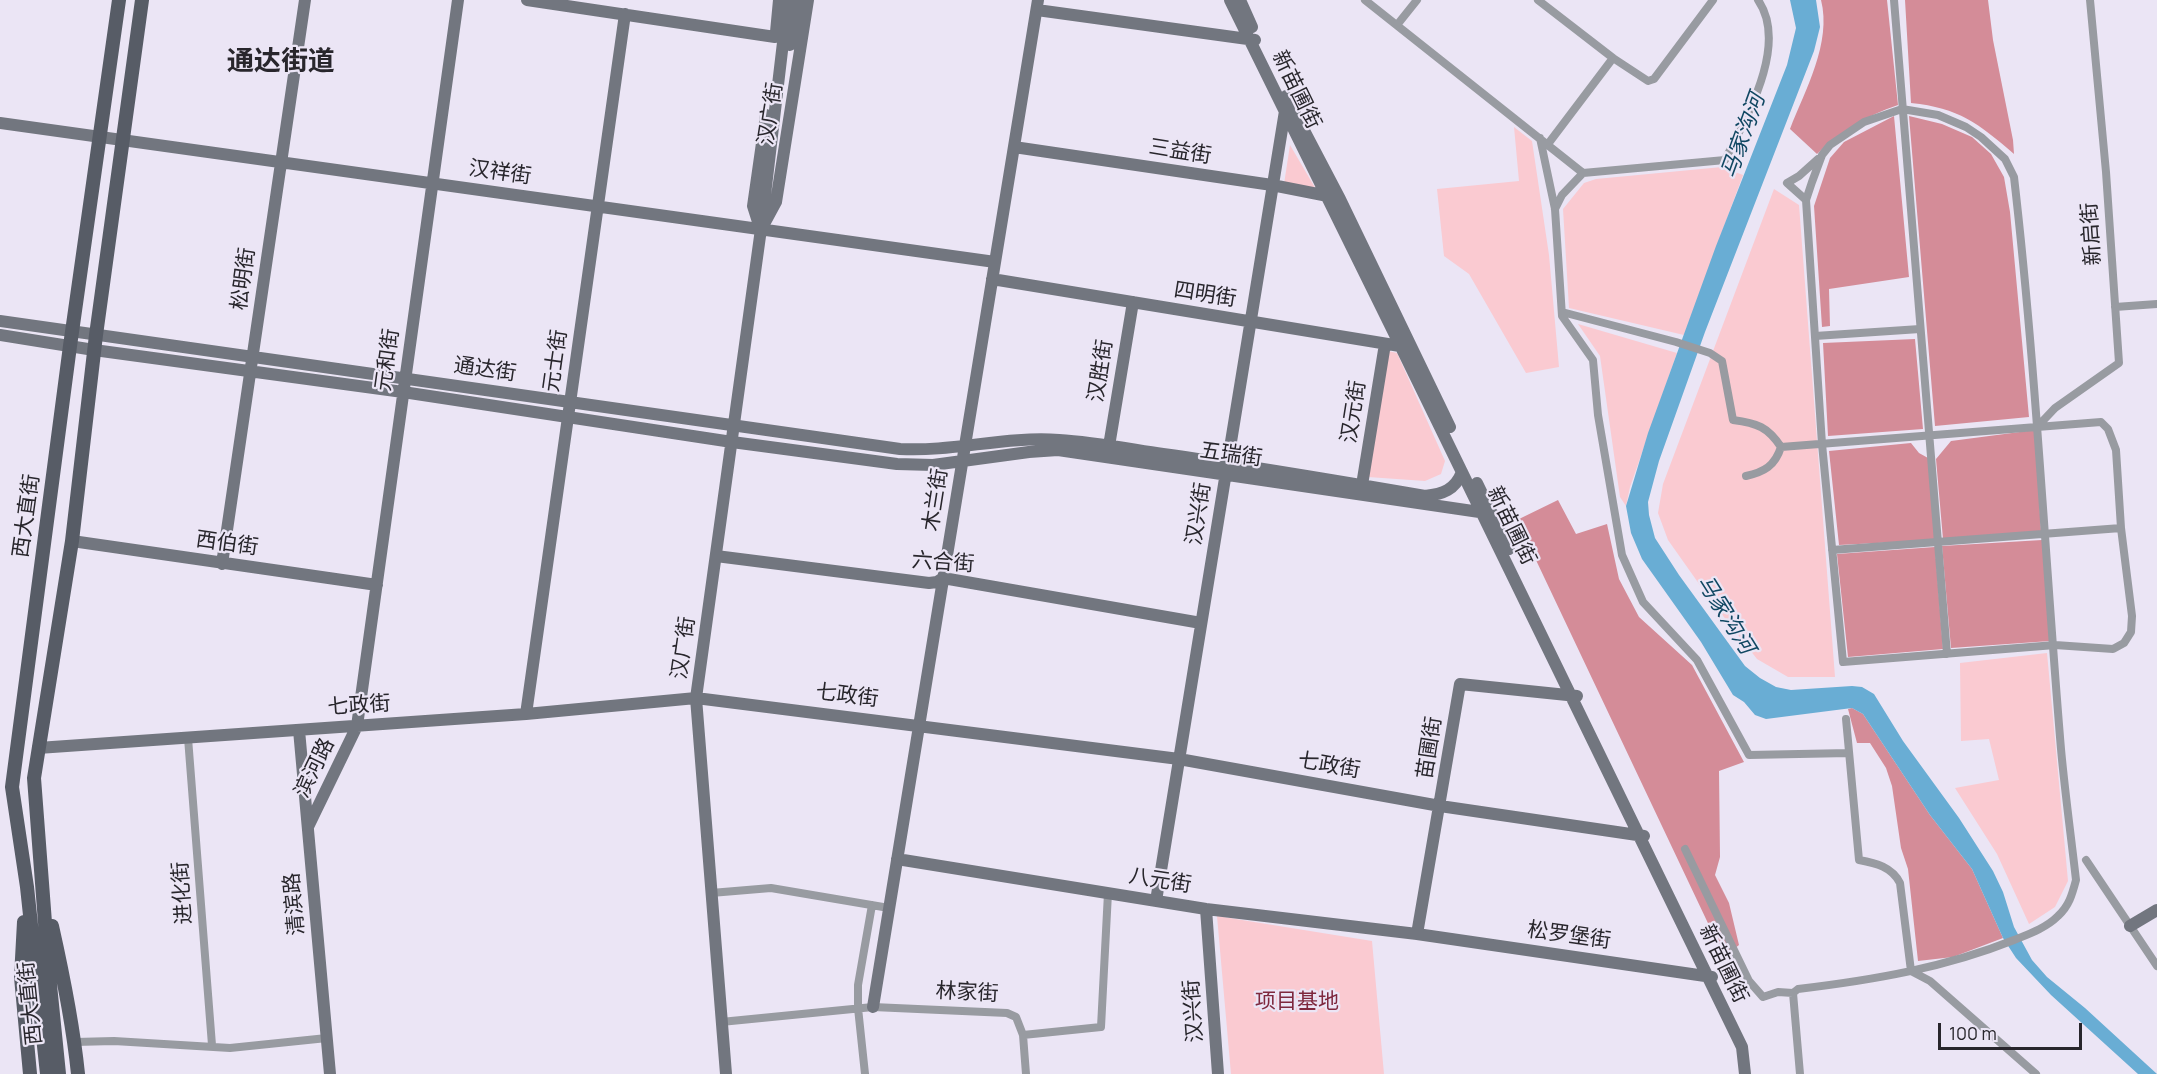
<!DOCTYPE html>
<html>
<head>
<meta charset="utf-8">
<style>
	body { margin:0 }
	#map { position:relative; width:2157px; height:1074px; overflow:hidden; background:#ebe5f5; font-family:Manrope,sans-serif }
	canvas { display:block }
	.scale { position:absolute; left:1938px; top:1023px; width:144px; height:27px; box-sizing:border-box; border:3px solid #28262c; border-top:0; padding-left:8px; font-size:18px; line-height:21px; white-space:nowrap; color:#28262c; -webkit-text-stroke:4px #ebe5f5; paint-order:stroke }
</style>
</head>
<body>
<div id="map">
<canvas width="2157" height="1074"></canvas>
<div class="scale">100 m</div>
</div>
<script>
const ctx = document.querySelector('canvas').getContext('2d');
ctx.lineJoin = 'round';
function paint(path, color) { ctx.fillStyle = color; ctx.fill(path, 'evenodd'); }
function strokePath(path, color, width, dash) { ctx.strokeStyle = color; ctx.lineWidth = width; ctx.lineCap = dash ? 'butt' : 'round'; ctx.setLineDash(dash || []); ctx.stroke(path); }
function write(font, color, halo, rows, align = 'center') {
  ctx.font = font + ' Manrope,"Noto Sans SC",sans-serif'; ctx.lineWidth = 4.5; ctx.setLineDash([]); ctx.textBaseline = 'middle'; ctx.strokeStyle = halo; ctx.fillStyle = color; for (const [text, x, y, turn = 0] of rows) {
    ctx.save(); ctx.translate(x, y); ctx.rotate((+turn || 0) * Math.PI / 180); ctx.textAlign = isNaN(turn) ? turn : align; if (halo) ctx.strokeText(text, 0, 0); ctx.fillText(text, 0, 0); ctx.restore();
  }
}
paint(new Path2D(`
	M1514 127 1532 141 1549 255 1559 367 1526 373 1469 274 1444 256 1437 189 1519 181Z
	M1290 145 1317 191 1284 184Z
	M1722 167 1743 175 1684 335 1569 308 1563 209 1584 183 1596 179Z
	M1774 189 1799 205 1835 677H1788L1757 659 1709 598 1668 540 1658 513 1663 484Z
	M1578 324 1677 353 1630 487 1626 506 1620 497 1600 356Z
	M1388 351 1397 353 1445 461 1441 474 1425 481 1368 477Z
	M2047 653 2068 881 2055 907 2029 924 1997 854 1955 788 1999 780 1989 739 1961 741 1960 663Z
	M1217 916 1372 941 1384 1074H1231Z`), '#facad1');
paint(new Path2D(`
	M1821 0H1887L1898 105C1866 116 1841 131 1817 154L1790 129C1805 90 1832 43 1821 0Z
	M1905 0H1988L1993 40 2013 140 2014 154C1978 123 1959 108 1911 103Z
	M1894 116 1909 277 1829 289 1830 326 1822 327 1814 206 1830 158 1844 142Z
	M1909 116 1942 124 1972 137 1991 154 2004 177 2010 212 2029 417 1935 426Z
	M1915 339 1923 429 1828 436 1823 343Z
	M2035 430 2041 531 1943 539 1936 459 1951 441Z
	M1911 443 1919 453 1928 458 1935 540 1839 545 1829 451Z
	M1558 500 1576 534 1607 524 1619 579 1639 617 1692 665 1744 762 1719 771 1720 857 1715 875 1729 903 1739 945 1724 957 1517 520Z
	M2042 540 2050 641 1951 648 1942 546Z
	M1935 547 1943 649 1848 657 1837 554Z
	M1852 708 1863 714 1930 815 1972 869 2003 938 1953 957 1918 961 1908 869 1901 848 1892 786 1886 768 1870 743H1857L1848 709Z`), '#d48c98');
paint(new Path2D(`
	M1790 0H1816L1820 27 1814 51 1705 332 1659 461 1648 502 1649 515 1655 538 1679 575 1745 666 1760 678 1776 687 1791 690 1852 686 1862 687 1874 694 1903 741 1959 818 1993 871 2003 892 2014 927 2032 960 2047 977 2085 1008 2157 1074H2138L2051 995 2016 958 2003 938 1972 869 1930 815 1863 714 1852 708 1766 719 1755 715 1744 702 1733 695 1701 642 1642 559 1631 533 1626 506 1648 433 1716 246 1787 65 1796 28Z`), '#69add4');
strokePath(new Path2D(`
	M1365 0 1583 173 1725 160C1746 118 1789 45 1758 0
	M1538 0 1613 58
	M1894 0 1947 654
	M1397 25 1417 0
	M1540 138 1555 209 1562 316 1593 360 1598 415 1622 555 1643 602 1697 660 1749 755 1849 753
	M1548 144 1613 58 1648 81 1654 79 1713 0
	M1806 200 1787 183 1799 176 1818 159
	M1555 209 1562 195 1583 173
	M2115 307 2157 304
	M1562 312 1676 342 1710 353 1722 361 1733 420C1757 423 1768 427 1781 447 1775 466 1764 472 1746 476
	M1815 336 1920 329
	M2038 426 2055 408 2119 363 2106 172 2090 0
	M1781 447C1888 438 1995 430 2101 422L2108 429 2116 450 2121 528 2132 616 2131 632 2124 643 2113 649 2055 645 1843 662 1822 444 1806 200 1812 182 1822 155 1830 145 1864 122 1902 109 1938 115 1966 127 1981 137 2005 159 2014 177C2036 367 2045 558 2061 749 2065 793 2071 836 2076 880 2072 895 2069 906 2058 916 2046 928 2029 934 2014 940 1944 968 1873 980 1798 989L1793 993 1800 1074
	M1832 550 2121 528
	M1846 719 1859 860C1876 863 1892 867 1900 883L1911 971 1930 981 2036 1074
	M188 738 212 1045
	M1685 849 1749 981 1763 997 1778 992 1793 993
	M2086 860 2157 966
	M711 893 771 888 889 908
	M721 1022 873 1007 1007 1013 1016 1017 1023 1035 1101 1027 1108 893
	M1023 1035 1026 1074
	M75 1042 114 1041 230 1048 327 1038
	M865 1074 858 1008V985L872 905`), '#989ba1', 8);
strokePath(new Path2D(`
	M527 0 775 37
	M1230 0 1401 347 1742 1047 1745 1074
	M1240 0 1252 27
	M1037 10 1255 40
	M776 32 779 0
	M790 45 797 0
	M1286 96 1340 199 1450 427
	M0 123 995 262
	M1014 147 1272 185 1333 197
	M759 225 753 206 766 115
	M763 226 776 202 808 0
	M992 279 1406 347
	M0 321 900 449C953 452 1005 436 1059 440 1094 442 1129 449 1163 454 1251 466 1338 481 1425 496 1443 494 1455 490 1462 472
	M0 335 94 350 403 392 732 442 897 464 933 465 1029 452 1058 450 1493 514
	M1109 446 1133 302
	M1477 483 1509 549
	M1362 485 1385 344
	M72 541 377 585
	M716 556 929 583 937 582 943 578 1201 623
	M222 564 305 0
	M526 714 625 14
	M299 730 330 1074
	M38 748 526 714 696 698 1179 759 1440 806 1644 836
	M308 827 357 726 458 0
	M897 859 1206 909 1417 934 1712 977
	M1156 901 1285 111
	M1206 909 1218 1074
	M2130 926 2157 910
	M1417 934 1460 684 1577 696
	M873 1007 1038 0
	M726 1074 696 698 761 229 788 0`), '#72767f', 12);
strokePath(new Path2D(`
	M24 922 21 977 30 1074
	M52 926C63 975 73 1024 78 1074
	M47 1074 27 887 12 787 70 346 119 0
	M59 1074 49 975 34 778 72 541 96 335 142 0`), '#575c66', 14);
write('21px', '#28262c', '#ebe5f5', [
	["新苗圃街",1296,90,64],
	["汉广街",771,114,-81],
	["三益街",1180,152,9],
	["汉祥街",500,173,8],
	["新启街",2092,234,-94],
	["松明街",244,279,-82],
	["四明街",1205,295,9],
	["元和街",388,360,-82],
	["元士街",556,361,-82],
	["通达街",485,370,8],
	["汉胜街",1101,371,-81],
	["汉元街",1354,412,-81],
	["五瑞街",1231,455,8],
	["木兰街",936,500,-81],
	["汉兴街",1199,514,-81],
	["西大直街",27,516,-82],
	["新苗圃街",1511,526,64],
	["西伯街",227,544,8],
	["六合街",943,563,4],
	["汉广街",684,648,-82],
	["七政街",847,696,7],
	["七政街",359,706,-4],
	["苗圃街",1430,748,-81],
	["七政街",1329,766,10],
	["滨河路",315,768,-64],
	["八元街",1160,881,9],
	["进化街",183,893,-94],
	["清滨路",295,904,-95],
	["松罗堡街",1569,936,8],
	["新苗圃街",1723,964,64],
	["林家街",967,993,3],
	["西大直街",31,1003,-96],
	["汉兴街",1194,1011,-94]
]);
write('21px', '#7e283e', '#ebe5f5', [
	["项目基地",1297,1002]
]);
write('italic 22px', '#104762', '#ebe5f5', [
	["马家沟河",1744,136,-70],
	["马家沟河",1725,615,58]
]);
write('bold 27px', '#28262c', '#ebe5f5', [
	["通达街道",281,62]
]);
</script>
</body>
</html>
